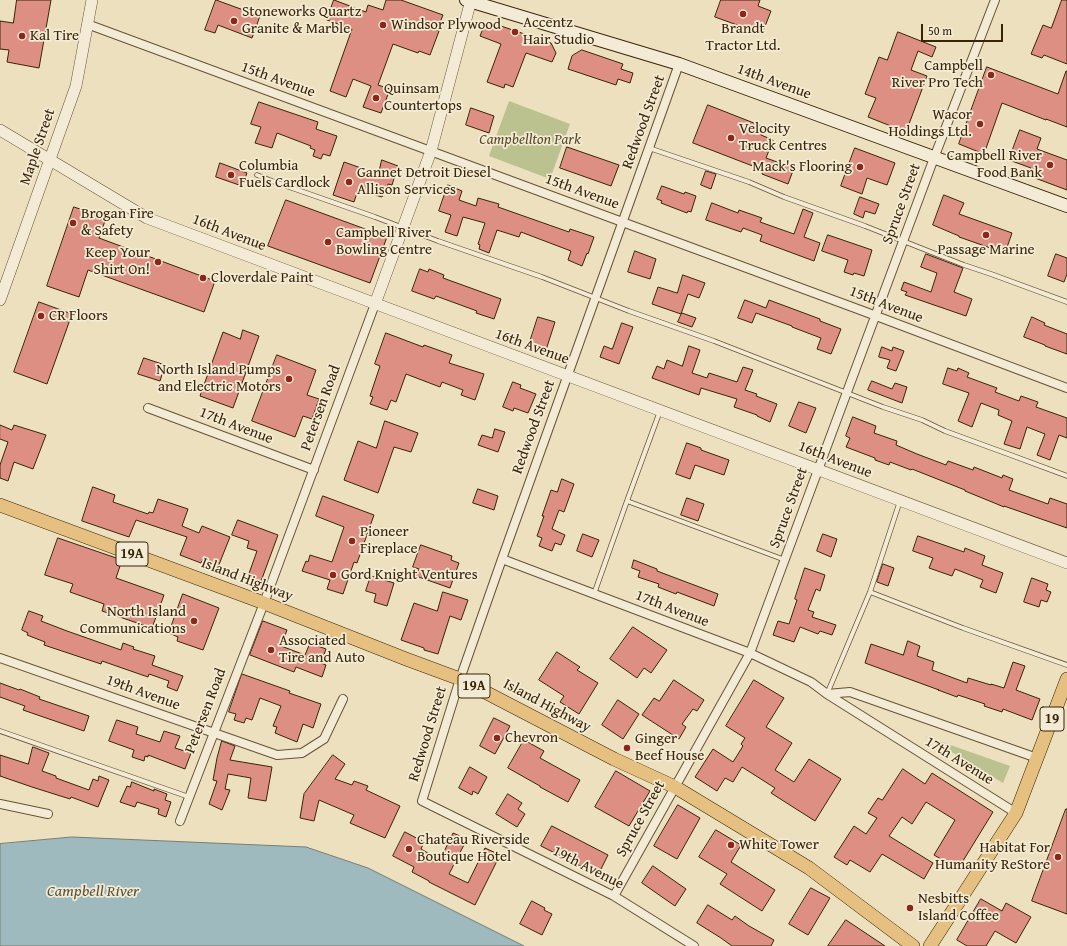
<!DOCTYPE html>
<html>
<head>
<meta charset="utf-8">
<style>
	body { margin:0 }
	#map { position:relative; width:1067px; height:946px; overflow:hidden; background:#ece0bf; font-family:"Gentium Book Plus",serif }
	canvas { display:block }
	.scale { position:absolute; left:921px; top:24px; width:82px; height:18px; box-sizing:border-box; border:2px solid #392405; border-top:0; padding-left:5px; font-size:12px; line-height:14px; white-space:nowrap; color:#392405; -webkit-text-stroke:3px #f3ebd5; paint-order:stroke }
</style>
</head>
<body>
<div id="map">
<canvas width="1067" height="946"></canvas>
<div class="scale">50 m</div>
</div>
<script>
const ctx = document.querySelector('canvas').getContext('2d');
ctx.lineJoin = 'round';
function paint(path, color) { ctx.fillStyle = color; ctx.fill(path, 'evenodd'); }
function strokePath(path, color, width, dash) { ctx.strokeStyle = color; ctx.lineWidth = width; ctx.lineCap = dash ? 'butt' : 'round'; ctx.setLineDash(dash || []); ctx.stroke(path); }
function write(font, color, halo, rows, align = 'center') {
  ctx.font = font + ' "Gentium Book Plus",serif'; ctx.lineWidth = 3.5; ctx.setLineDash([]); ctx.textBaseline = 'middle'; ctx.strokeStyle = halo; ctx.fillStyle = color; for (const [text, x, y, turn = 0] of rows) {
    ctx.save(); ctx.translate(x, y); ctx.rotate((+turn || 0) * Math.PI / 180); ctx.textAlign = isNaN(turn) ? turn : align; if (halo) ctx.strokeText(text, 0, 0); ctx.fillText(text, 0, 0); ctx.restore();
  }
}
paint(new Path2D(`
	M509 101 570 124 550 179 489 156Z
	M925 736 1010 766 1003 783Z`), '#bbc18f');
const water = new Path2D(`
	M72 837 306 847 368 868 524 946H0V844Z`);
paint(water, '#9fbabe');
strokePath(water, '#767e74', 1);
const building = new Path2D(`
	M17 0H51L39 68 7 62 9 50 0 49V21L13 23Z
	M216 0 260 16 252 38 218 25 215 33 205 30Z
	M334 0 366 12 368 5 383 10 386 0H401L443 15 437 30 439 31 430 55 419 51 418 53 393 44 378 85 390 89 381 113 363 107 371 86 353 79 346 97 330 91 352 29 327 20Z
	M721 0H760L758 6 771 11 762 34 715 17Z
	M1062 0H1067V64L1044 55 1042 58 1031 54 1043 25 1051 28Z
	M492 23 551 43 556 53 552 62 526 53 513 87 505 84 504 88 487 82 501 44 480 36 484 26Z
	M898 32 936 47 932 57 918 51 911 70 927 76 906 132 868 117 876 98 865 94 879 57 887 60Z
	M582 50 623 64 621 69 633 73 630 83 618 79 616 85 568 69 572 56Z
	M987 67 1058 94 1066 71H1067V127L1046 119V120L1002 103 984 154 959 144Z
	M259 102 318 122 316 129 337 136 330 156 323 154 321 159 313 156 315 150 310 148 311 146 277 133 272 148 255 143 261 127 251 124Z
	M708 105 764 127 761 135 773 140 766 158 794 168 788 184 762 174 763 170 693 143Z
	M471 108 494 116 489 133 466 125Z
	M1020 130 1041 138 1037 149 1067 160V190L1035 178 1037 174 1030 171 1031 168 1009 160Z
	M567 147 619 165 611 186 560 168Z
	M855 148 895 163 887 185 867 178 862 194 841 186Z
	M382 160 398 166 392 185 388 184 386 191 384 190 382 197 358 190 354 202 333 195 344 162 378 174Z
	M220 163 247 173 242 186 216 177Z
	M706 171 716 174 711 189 701 185Z
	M448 185 462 191 459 200 476 206 478 198 499 204 498 207 569 232 570 229 594 237 588 254 587 253 582 266 568 260 571 251 521 232 519 237 497 230 489 253 479 249 480 245 478 244 485 223 463 217 457 236 445 232 451 215 439 211Z
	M662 186 684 194 685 192 696 196 691 212 688 211 687 213 661 203 662 201 657 199Z
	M944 195 964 203 959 214 1012 233 1005 253 959 237V236L933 225Z
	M860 197 879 204 875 214 865 211 863 218 854 214Z
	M286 200 387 237 370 283 268 246Z
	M712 203 738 213 739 210 762 218 760 222 794 234 803 209 813 213 804 237 820 243 814 261 760 241 762 235 743 228 741 232 706 220Z
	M74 207 106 218 99 238 215 281 204 312 88 270 79 297 47 286Z
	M828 235 872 250 864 276 854 273 853 275 844 272 848 260 822 251Z
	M635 251 656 259 650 279 628 272Z
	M926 254 963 268 954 292 972 299 966 316 905 295 907 292 901 290 904 282 931 292 937 273 921 267Z
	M1056 254 1067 258V274L1064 282 1048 276Z
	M420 269 428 272 429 269 444 275 443 278 501 299 494 319 476 313 477 311 436 296 434 299 412 291Z
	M683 275 705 283 699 298 688 294 681 314 652 304 658 287 677 293Z
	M745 300 766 308 769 300 820 319V321L841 329 831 354 817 349 821 338 792 327V326L756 313 752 323 738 318Z
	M39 302 72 314 47 384 14 372Z
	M682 313 696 318 692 327 678 322Z
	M538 317 555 322 546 350 529 345Z
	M1032 317 1045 323 1044 325 1067 334V354L1045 346V345L1024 337Z
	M622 323 633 327 619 364 600 357 604 346 612 349Z
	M243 330 259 336 233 408 200 396 223 332 240 339Z
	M386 333 423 347 424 345 452 355 449 363 484 374 475 400 461 395 463 390 442 382 440 387 406 374 396 402 391 400 387 410 370 404 373 397 370 396 380 366 375 364Z
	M689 346 700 350 692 373 707 378 709 373 737 382 743 367 753 370 745 390 757 394 756 396 777 404 770 422 757 416V415L734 407 737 399 701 388 699 395 652 378 657 366 664 369 667 360 682 366Z
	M882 347 892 351 893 347 904 351 896 371 887 368 890 360 879 357Z
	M277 355 316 370 307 395 319 399 312 419 303 416 295 437 252 421Z
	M144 358 165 365 160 381 138 374Z
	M948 368 957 371 958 368 969 373 967 377 997 388 995 392 1019 401 1021 396 1038 402 1036 407 1067 418V438L1059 435 1050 460 1037 455 1045 434 1027 427 1020 449 1004 444 1012 421 998 415 999 410 981 403 972 427 958 421 969 393 943 384Z
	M872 381 892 389 895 383 907 387 902 403 868 390Z
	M513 382 521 385 520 388 536 394 528 413 514 408 513 411 503 407Z
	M799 402 816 408 806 433 789 426Z
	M853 417 876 426 874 433 897 441 896 445 917 454 946 465 948 461 973 470 974 467 1002 478 1003 475 1013 479 1009 490 1048 504 1050 498 1067 504V528L1004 506V507L992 502 965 491V490L912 469 911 470 890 462 889 465 875 460V458L846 447 850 438 846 436Z
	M385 421 418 433 411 452 394 447 378 493 344 480 358 441 376 448Z
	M0 425 12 430 14 425 46 435 33 469 14 462 8 481 0 478V465L8 442 0 439Z
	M495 429 505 432 498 452 478 445 482 435 492 438Z
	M687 443 701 448V450L729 460 724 475 695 465 690 479 676 474Z
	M562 479 574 484 564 512 559 510 552 529 565 535 561 545 555 543 552 551 539 546 542 538 537 536 544 516H542L551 490 557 492Z
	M93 487 115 495 113 502 148 514 149 512 153 513 158 499 188 509 182 526 199 533 202 526 230 537 218 567 202 561 201 563 180 555 187 537 136 520 129 537 82 521Z
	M478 489 498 496 494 510 473 503Z
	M323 496 374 515 357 563 354 562 343 594 327 589 330 580 302 571 306 561 308 562 310 555 332 562 344 527 316 516Z
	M687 498 704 504 698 521 681 515Z
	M238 520 278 535 260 584 247 579 257 551 247 548 249 541 232 535Z
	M583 534 599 540 592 557 577 551Z
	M823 534 837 539 831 557 817 551Z
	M918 536 964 552 965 548 985 556 982 565 1003 573 996 593 980 587 983 580 955 569 952 576 929 568 933 558 913 551Z
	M58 538 122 560 116 578 164 595 152 628 102 611 104 604 70 592 73 584 45 575Z
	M421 545 452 556 451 560 459 563 450 588 416 576 419 569 413 567Z
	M634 560 657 569V571L718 594 714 606 677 592 676 594 658 587 659 584 638 577 640 571 632 568Z
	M883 564 894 568 888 586 877 582Z
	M805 568 825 575 820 591 816 589 808 610 814 612 812 617 836 625 832 635 820 631 818 634 800 627 794 642 773 635 778 621 789 624 797 600 795 599Z
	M371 576 394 583 387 606 374 602 376 594 366 591Z
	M1032 578 1048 584 1046 590 1051 592 1047 602 1041 600 1039 607 1024 602Z
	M443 592 468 600 461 620 450 616 438 654 424 650V648L401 640 414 603 437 611Z
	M183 594 219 608 203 650 177 641 178 637 169 633Z
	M29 611 43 616 41 621 67 631 121 650 123 643 134 647 133 649 155 656 152 665 183 676 177 691 167 687 169 681 149 674 148 677 102 661 101 664 44 645 45 642 27 635 28 633 22 630Z
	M263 621 287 630 281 646 305 655 310 643 326 649 321 663 326 665 322 677 296 667 294 672 250 655Z
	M633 627 667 650 651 673 644 668 637 678 610 659Z
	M908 641 920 646 917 656 934 662 932 670 967 683 968 678 991 685V684L1004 688 1013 662 1025 666 1016 690 1040 699 1032 720 1003 709 1002 712 984 706 985 704 958 695 957 697 938 690H939L865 663 871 644 903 655Z
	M557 652 580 667 577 670 598 683 579 714 560 702 564 696 539 680Z
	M242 674 290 691 289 693 321 704 313 728 303 724 297 742 275 733 277 727 273 726 281 706 260 698 252 720 246 718 244 723 234 720 236 714 229 712Z
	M674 680 704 700 697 711 693 709 682 724 686 727 679 739 642 715 654 698 659 701Z
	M754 680 784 698 766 727 792 743 775 770 794 782 809 759 841 779 815 821 771 793 775 788 742 767 733 782 725 778 717 791 695 777 713 749 733 762 743 746 741 744 745 738 726 726Z
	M0 683 19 690 20 689 40 697 39 699 89 716 84 731 23 710 25 706 0 697Z
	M618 700 639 714 623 739 602 725Z
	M494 718 510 726 495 754 480 746Z
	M117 720 138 727 136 734 160 742 164 731 180 736 175 748 191 753 185 769 148 755V757L145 756 144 761 132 757 134 750 109 741Z
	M524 740 544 751 540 758 580 780 568 802 540 787V786L508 768Z
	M222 741 235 746 230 760 272 767 266 801 248 798 251 778 228 774 225 789 230 790 222 810 209 804 217 781 213 780 217 758Z
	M33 747 49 753 42 771 56 776V778L89 790 93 779 98 781 99 776 109 780 98 807 71 797 70 799 32 787 0 776V755L28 764Z
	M333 755 345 764 335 779 352 785 354 781 368 786 366 790 400 806 385 838 350 823 354 815 319 800 314 821 300 818 304 794Z
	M470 767 487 777 478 794 473 791 472 795 459 788Z
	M903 769 925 784 932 773 993 812 958 869 934 855 955 820 926 802 912 824 902 817 889 836 933 863 924 879 882 854 870 872 850 860 847 865 834 857 854 826 866 834 877 818 868 813 878 798 882 800Z
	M616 771 650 791 629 826 595 807Z
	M132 782 154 791V789L167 794 165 800 171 802 166 817 158 814 159 809 137 802 135 807 120 802 127 786 130 787Z
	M508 794 522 803 518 809 525 814 517 827 496 814Z
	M678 805 700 818 677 859 654 846Z
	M1066 809H1067V914L1032 901Z
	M552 826 608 855 598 875 541 846Z
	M716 830 741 845 731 862 775 890 762 911 720 884 727 874 699 857Z
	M405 832 424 842 421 849 440 860 453 833 467 839 449 874 468 883 485 848 500 855 475 905 429 882V881L412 872 414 867 393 856Z
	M653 866 686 889 675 906 642 883Z
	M811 888 830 898 808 935 789 924Z
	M981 899 1002 911 1006 903 1031 917 1016 943 995 931 986 946H967L957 940Z
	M532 901 545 908 544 910 552 914 542 935 520 924Z
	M708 905 732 920 735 916 749 926 774 940 771 946H732L721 938 697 923Z
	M846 920 885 946H828Z`);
paint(building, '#de8f84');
strokePath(building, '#392405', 1);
const service = new Path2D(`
	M649 148 749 182 784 197 865 226 964 265 991 274 1067 302
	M257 175 272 181 375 217 438 241 542 277 629 311 714 341 883 407 922 420 945 431 1008 454 1067 476
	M627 501 785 560
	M870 592 963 628 1067 665
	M594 594 627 501 660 411
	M827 694 870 592 900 501
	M0 731 189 797`);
const minor = new Path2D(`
	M87 24 863 311 1067 388
	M679 64 502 559 460 679 422 801 614 896 694 946
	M148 408 314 470
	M502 559 750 653 811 682 827 694 1016 813
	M0 658 277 755 302 753 324 739 343 699
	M827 694 850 692 1037 758
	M0 804 48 814
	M180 821 264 603 375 304
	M614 896 750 653 934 158 995 0`);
const tertiary = new Path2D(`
	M0 130 147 218 1067 563
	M0 300 76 86 92 0
	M375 304 431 151 471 0`);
const secondary = new Path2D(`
	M466 0 679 64 1067 206`);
const primary = new Path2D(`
	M0 505 264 603 406 659 460 679 614 759 675 787 809 868 913 946
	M930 946 1016 813 1067 679`);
strokePath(service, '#665334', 5.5);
strokePath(minor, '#665334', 10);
strokePath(tertiary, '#665334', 12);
strokePath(secondary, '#392405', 14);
strokePath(primary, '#392405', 14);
strokePath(service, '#f3ebd5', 4);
strokePath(minor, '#f3ebd5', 8);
strokePath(tertiary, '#f3ebd5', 11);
strokePath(secondary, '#f3ebd5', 12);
strokePath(primary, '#e6c080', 13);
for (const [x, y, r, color] of [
	[743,14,4,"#8f2418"],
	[234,21,4,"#8f2418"],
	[383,25,4,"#8f2418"],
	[515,32,4,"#8f2418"],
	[22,36,4,"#8f2418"],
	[991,75,4,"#8f2418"],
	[376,98,4,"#8f2418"],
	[980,124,4,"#8f2418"],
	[731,138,4,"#8f2418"],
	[1050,165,4,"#8f2418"],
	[860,167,4,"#8f2418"],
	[231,175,4,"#8f2418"],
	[349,182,4,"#8f2418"],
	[73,223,4,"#8f2418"],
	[986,235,4,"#8f2418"],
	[328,242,4,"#8f2418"],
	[158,262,4,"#8f2418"],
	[203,278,4,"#8f2418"],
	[41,316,4,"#8f2418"],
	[289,379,4,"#8f2418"],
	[352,541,4,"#8f2418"],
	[333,575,4,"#8f2418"],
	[194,621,4,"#8f2418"],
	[271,650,4,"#8f2418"],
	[497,738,4,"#8f2418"],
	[627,748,4,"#8f2418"],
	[731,845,4,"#8f2418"],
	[409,849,4,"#8f2418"],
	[1058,857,4,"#8f2418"],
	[910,908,4,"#8f2418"]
]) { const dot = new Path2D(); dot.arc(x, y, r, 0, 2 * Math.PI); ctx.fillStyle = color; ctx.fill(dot); strokePath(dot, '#f3ebd5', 1.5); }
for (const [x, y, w] of [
	[132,554,32],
	[474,686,32],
	[1052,719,24]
]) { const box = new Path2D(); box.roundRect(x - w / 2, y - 12, w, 24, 3); ctx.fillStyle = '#f3ebd5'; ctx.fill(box); strokePath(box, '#392405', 1); }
write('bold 14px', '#392405', null, [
	["19A",132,554],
	["19A",474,686],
	["19",1052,719]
]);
write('15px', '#392405', '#f3ebd5', [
	["Stoneworks Quartz",242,12],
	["Granite & Marble",242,29],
	["Accentz",523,23],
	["Hair Studio",523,40],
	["Windsor Plywood",391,25],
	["Brandt",743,29,"center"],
	["Tractor Ltd.",743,46,"center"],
	["Kal Tire",30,36],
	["Campbell",983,66,"right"],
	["River Pro Tech",983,83,"right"],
	["Quinsam",384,89],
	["Countertops",384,106],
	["Wacor",972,115,"right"],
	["Holdings Ltd.",972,132,"right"],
	["Velocity",739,129],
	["Truck Centres",739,146],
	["Campbell River",1042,156,"right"],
	["Food Bank",1042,173,"right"],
	["Columbia",239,166],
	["Fuels Cardlock",239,183],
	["Mack's Flooring",852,167,"right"],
	["Gannet Detroit Diesel",357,173],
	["Allison Services",357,190],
	["Brogan Fire",81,214],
	["& Safety",81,231],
	["Campbell River",336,233],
	["Bowling Centre",336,250],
	["Passage Marine",986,250,"center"],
	["Keep Your",150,253,"right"],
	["Shirt On!",150,270,"right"],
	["Cloverdale Paint",211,278],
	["CR Floors",49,316],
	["North Island Pumps",281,370,"right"],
	["and Electric Motors",281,387,"right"],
	["Pioneer",360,532],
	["Fireplace",360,549],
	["Gord Knight Ventures",341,575],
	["North Island",186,612,"right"],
	["Communications",186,629,"right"],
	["Associated",279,641],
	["Tire and Auto",279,658],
	["Chevron",505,738],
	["Ginger",635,739],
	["Beef House",635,756],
	["Chateau Riverside",417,840],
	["Boutique Hotel",417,857],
	["White Tower",739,845],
	["Habitat For",1050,848,"right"],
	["Humanity ReStore",1050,865,"right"],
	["Nesbitts",918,899],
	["Island Coffee",918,916]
], 'left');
write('15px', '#392405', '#f3ebd5', [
	["15th Avenue",278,80,20],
	["14th Avenue",774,82,20],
	["Redwood Street",644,122,-70],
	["Maple Street",38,147,-71],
	["15th Avenue",582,192,20],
	["Spruce Street",902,204,-70],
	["16th Avenue",229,233,21],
	["15th Avenue",886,305,21],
	["16th Avenue",532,347,20],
	["Petersen Road",321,408,-70],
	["17th Avenue",236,426,21],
	["Redwood Street",534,427,-70],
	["16th Avenue",835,460,21],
	["Spruce Street",789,508,-70],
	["Island Highway",247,580,21],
	["17th Avenue",672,609,21],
	["19th Avenue",143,693,20],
	["Island Highway",547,706,28],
	["Petersen Road",206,711,-69],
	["Redwood Street",428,734,-73],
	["17th Avenue",959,761,32],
	["Spruce Street",641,819,-61],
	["19th Avenue",588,868,27]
]);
write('italic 15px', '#5a4b28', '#f3ebd5', [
	["Campbellton Park",530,140]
]);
write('italic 16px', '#58513c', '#f3ebd5', [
	["Campbell River",93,892]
]);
</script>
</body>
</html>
